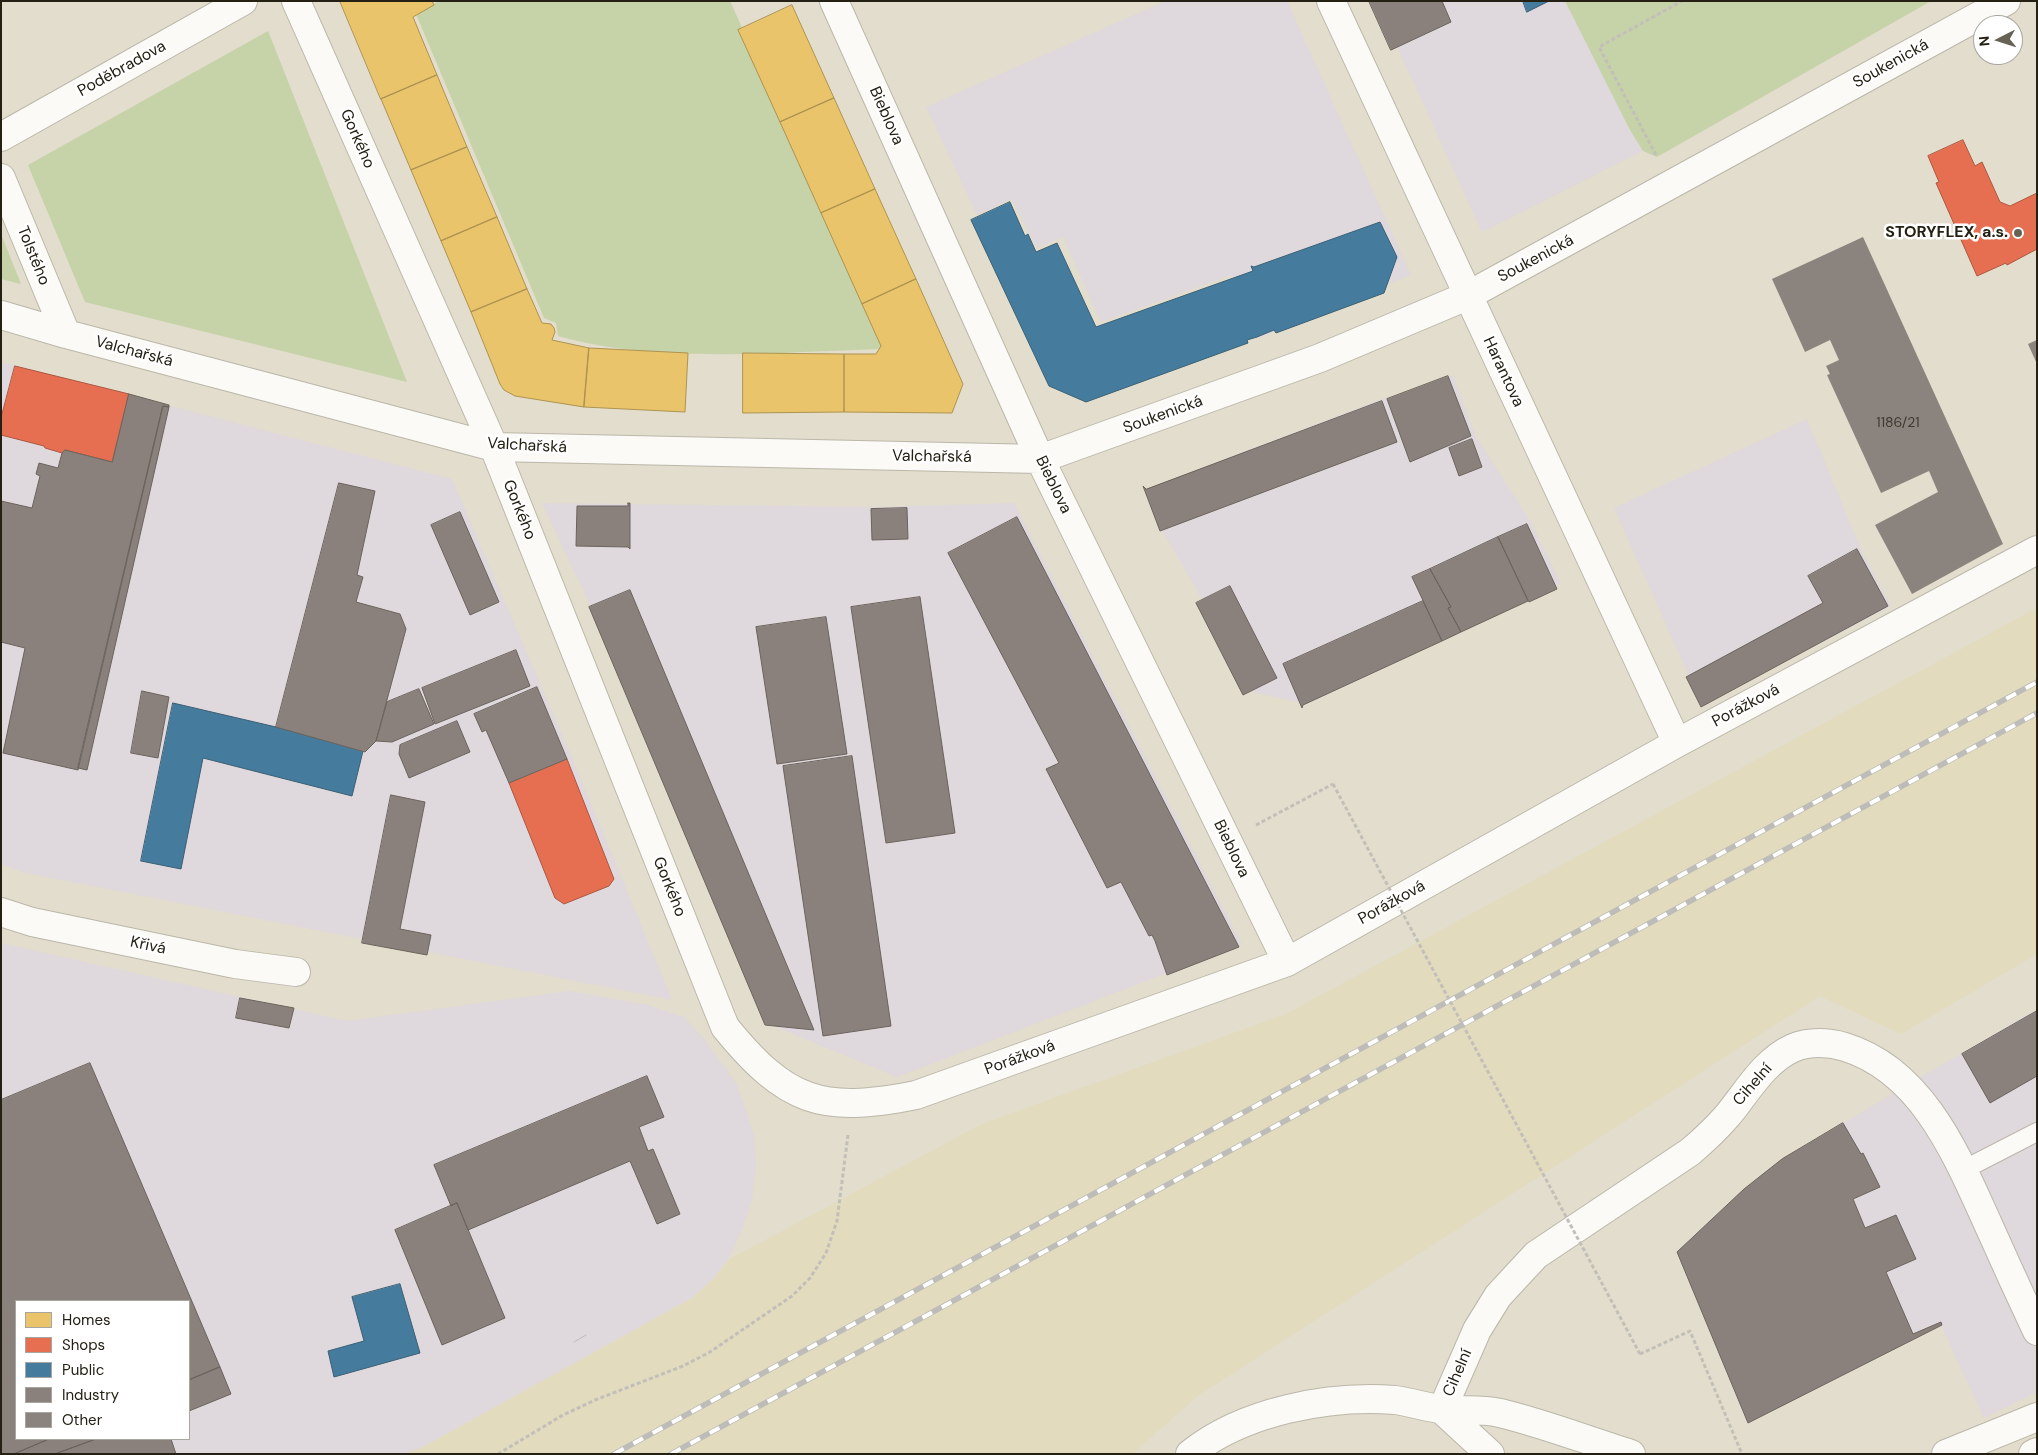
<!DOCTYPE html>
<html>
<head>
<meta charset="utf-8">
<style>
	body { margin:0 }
	#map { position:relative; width:2038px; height:1455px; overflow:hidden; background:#e2ddcc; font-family:"DM Sans",sans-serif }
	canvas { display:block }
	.frame { position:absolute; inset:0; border:2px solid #242014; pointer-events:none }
	.legend { position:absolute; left:15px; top:1300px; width:175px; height:140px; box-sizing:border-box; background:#fff; border:1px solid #a7a6a1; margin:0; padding:6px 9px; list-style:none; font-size:15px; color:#242014 }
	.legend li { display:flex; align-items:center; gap:10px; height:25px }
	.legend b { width:25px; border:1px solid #a7a6a1 }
	.north { position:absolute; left:1973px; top:15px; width:50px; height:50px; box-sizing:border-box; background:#fff; border:1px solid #a7a6a1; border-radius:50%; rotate:265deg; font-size:14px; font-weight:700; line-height:20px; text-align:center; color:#242014 }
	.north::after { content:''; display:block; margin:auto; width:18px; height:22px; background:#666254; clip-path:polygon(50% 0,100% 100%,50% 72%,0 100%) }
</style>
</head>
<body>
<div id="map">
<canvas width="2038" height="1455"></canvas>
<div class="frame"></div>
<ul class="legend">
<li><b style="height:14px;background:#e9c46a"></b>Homes</li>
<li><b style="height:14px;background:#e76f51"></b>Shops</li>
<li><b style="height:14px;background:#457b9d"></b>Public</li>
<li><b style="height:14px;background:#8a817c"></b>Industry</li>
<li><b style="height:14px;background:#8b837e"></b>Other</li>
</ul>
<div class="north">N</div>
</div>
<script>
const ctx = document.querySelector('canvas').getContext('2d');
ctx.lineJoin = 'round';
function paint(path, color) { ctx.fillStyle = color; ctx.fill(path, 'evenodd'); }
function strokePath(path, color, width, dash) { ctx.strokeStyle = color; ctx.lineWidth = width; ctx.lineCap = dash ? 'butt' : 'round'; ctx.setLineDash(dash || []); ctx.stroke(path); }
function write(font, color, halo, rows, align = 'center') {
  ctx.font = font + ' "DM Sans",sans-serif'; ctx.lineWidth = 5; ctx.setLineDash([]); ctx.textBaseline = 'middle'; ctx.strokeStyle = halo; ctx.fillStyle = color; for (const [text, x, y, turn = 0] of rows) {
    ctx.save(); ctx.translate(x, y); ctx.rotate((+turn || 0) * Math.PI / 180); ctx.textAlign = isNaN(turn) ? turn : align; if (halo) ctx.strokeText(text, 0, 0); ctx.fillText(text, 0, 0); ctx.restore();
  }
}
paint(new Path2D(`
	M1166 1H1287L1411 275 1256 339 1232 275 1101 322 1063 237 1037 248 1012 199 977 215 926 107Z
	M1376 1H1565L1643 151 1482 232Z
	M1 362 452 479 571 755 672 1000 26 873 1 864Z
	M1453 375 1476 437 1531 522 1561 584 1307 704 1248 691 1202 599 1162 530 1146 489 1385 398 1392 399Z
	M1807 419 1860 547 1891 606 1705 704 1688 674 1614 508Z
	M542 503 876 507 1014 503 1242 944 897 1077 767 1023 590 605Z
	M1 943 347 1021 569 991 648 1005 684 1017 703 1038 736 1083 747 1112 755 1140 756 1168 752 1200 743 1227 728 1260 713 1279 692 1298 423 1447 405 1454H1ZM16 1301H189V1439H16Z
	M2037 1009V1392L1984 1418 1941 1325 1748 1423 1677 1252 1744 1189 1782 1159Z`), '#dfd8dc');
paint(new Path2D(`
	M2037 608V954L1901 1034 1820 996 1199 1395 1132 1454H405L423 1447 692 1298 713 1279 728 1260 982 1124 1286 1014Z`), '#e3dbbd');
paint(new Path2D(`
	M439 1H730L884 342 880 349C779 352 656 364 558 336L556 323 544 318 416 14Z
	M1565 1H1931L1657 157 1643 151 1630 130Z
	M268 31 407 382 85 302 28 165Z
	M1 234 21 284 1 279Z`), '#c6d2a8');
const homes = new Path2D(`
	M340 1H432L434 5 413 17 437 75 381 99Z
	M792 5 834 98 780 122 738 30Z
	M437 75 467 147 411 170 381 99Z
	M834 98 875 189 821 213 780 122Z
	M467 147 497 217 441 241 411 170Z
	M875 189 916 279 862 304 821 213Z
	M497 217 527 289 471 312 441 241Z
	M916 279 963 384 952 413 844 412V354H876L881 346 862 304Z
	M527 289 542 323 551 324 554 328 555 332 552 340 589 348 584 407 515 396 504 390 500 384 471 312Z
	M589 348 688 353 685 412 584 407Z
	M743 353 844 354V412L743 413Z`);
paint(homes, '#e9c46a');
strokePath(homes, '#ae9350', 1);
const shops = new Path2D(`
	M1963 140 1975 166 1982 162 2000 202 2010 206 2037 193V249L2007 265 2006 263 1977 276 1936 183 1939 182 1928 156Z
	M15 366 129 394 112 462 65 450 62 453 45 448 44 446 1 435V418Z
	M567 759 614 879 609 886 564 904 555 898 509 783Z`);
paint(shops, '#e76f51');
strokePath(shops, '#ac573f', 1);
const public = new Path2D(`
	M1523 1H1549L1527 12Z
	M1010 202 1025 236 1028 234 1036 252 1057 243 1096 327 1253 271 1251 266 1254 267 1380 222 1397 257 1384 293 1276 333 1274 330 1257 337 1247 340 1248 343 1086 402 1049 386 971 220Z
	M173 703 276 727 363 751 352 796 203 758 181 869 141 861Z
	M400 1284 420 1353 334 1377 328 1351 364 1341 352 1297Z`);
paint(public, '#457b9d');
strokePath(public, '#3b6074', 1);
const industry = new Path2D(`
	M1369 1H1442L1451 22 1391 50Z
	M1448 376 1471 436 1410 462 1387 399Z
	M129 394 169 405V407L163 406 78 770 3 753 25 648 1 642V501L32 508 40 476 36 474 39 463 58 468 62 453 65 450 112 462Z
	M1382 401 1397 442 1160 531 1143 486 1146 489Z
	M163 406 169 407 87 770 78 768Z
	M1472 439 1482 467 1459 476 1449 448Z
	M339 483 375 491 357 575 363 577 356 602 400 614 406 629 376 741 365 752 276 727Z
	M628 503H630V549L628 547 576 546 577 506H628Z
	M907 508 908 539 872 540 871 509Z
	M460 512 499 602 470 615 431 525Z
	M1017 517 1239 947 1167 975 1155 941 1152 935 1149 936 1121 882 1107 888 1046 769 1059 763 948 553Z
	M1527 524 1557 589 1529 602 1498 537Z
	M1498 537 1528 601 1461 632 1448 608 1451 607 1430 569Z
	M1857 549 1888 606 1701 707 1686 677 1823 603 1808 576Z
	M1430 569 1451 607 1448 608 1461 632 1442 641 1412 577Z
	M1230 586 1277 678 1243 695 1196 603Z
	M630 590 814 1030 765 1025 589 607Z
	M920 597 955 833 886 843 851 607Z
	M1423 601 1442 641 1303 705 1302 708 1283 664Z
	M826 617 847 754 777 764 756 627Z
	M516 650 530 686 435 724 422 688Z
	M537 687 567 759 509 783 486 730 482 732 474 714Z
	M419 689 434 724 392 742 376 741 387 702Z
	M142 691 169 697 158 758 131 753Z
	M457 721 470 752 409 778 399 754 400 745Z
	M852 756 891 1026 823 1036 783 766Z
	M391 795 425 802 400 929 431 935 427 955 362 943Z
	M240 998 294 1008 289 1028 236 1018Z
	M2037 1011V1076L1990 1103 1962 1054Z
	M90 1063 220 1367 189 1380V1301H16V1439H49L14 1454H1V1100Z
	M647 1076 664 1117 639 1127 648 1151 653 1149 680 1214 657 1224 630 1161 468 1230 457 1203 451 1206 434 1165Z
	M1843 1123 1861 1154 1863 1153 1880 1187 1853 1199 1865 1228 1896 1215 1916 1259 1886 1272 1913 1334 1941 1322 1942 1325 1748 1423 1677 1252 1744 1189 1782 1159Z
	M457 1203 505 1318 442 1345 395 1230Z
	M220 1367 231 1394 189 1411V1380Z
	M49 1439H96L55 1454H14Z
	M96 1439H171L176 1454H55Z`);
paint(industry, '#8a817c');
strokePath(industry, '#6b645d', 1);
paint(new Path2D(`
	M1863 237 2003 544 1912 594 1875 525 1938 492 1929 471 1881 493 1827 375 1830 374 1826 366 1839 360 1830 340 1805 352 1772 279Z
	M2037 340V364L2028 344Z`), '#8b837e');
const lane = new Path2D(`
	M1963 1170 2037 1132`);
const street = new Path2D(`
	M296 1 494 447 725 1027C786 1102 821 1114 916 1095L1287 962 1677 743 2037 550
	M834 1 1040 459 1287 962
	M1331 1 1677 743
	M1 137 243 1
	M1 178 66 334
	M1 315 66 334 494 447 1040 459 1320 358 1467 296 2006 1
	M1 912 32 922 235 964 296 972
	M1442 1410 1477 1330 1498 1296 1536 1255 1690 1152C1703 1141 1716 1129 1728 1115 1747 1092 1764 1061 1793 1048 1809 1041 1829 1042 1845 1047 1923 1071 1957 1156 1988 1224 2004 1260 2020 1295 2037 1331`);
const highway = new Path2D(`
	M1442 1410 1490 1454
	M1190 1454C1243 1411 1329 1395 1395 1400 1410 1402 1425 1407 1440 1409 1460 1412 1478 1408 1500 1413 1542 1423 1589 1441 1631 1454
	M1946 1454 2037 1417
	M2033 1454 2037 1452`);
strokePath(lane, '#bbb7a9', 20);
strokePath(street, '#bbb7a9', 30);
strokePath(highway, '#bbb7a9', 30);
strokePath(new Path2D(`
	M1656 155 1599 47 1682 1
	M1256 825 1333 784
	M1640 1354 1690 1331 1742 1454
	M498 1454 563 1415 595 1400 683 1366 710 1352 792 1296 810 1278 826 1253 837 1221 848 1135`), '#c2bfb9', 3, [4, 2.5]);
strokePath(lane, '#fbfaf7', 18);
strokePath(street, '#fbfaf7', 28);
strokePath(highway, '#fbfaf7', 28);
strokePath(new Path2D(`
	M574 1342 586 1335`), '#bdbcb8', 1);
const rail = new Path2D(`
	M614 1454 2037 682
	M671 1454 2037 713`);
strokePath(rail, '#bdbcb8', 5.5);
strokePath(rail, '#fff', 4, [11]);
strokePath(new Path2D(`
	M1333 784 1640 1354`), '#c2bfb9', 3, [4, 2.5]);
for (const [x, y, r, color] of [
	[2018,233,5,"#666254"]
]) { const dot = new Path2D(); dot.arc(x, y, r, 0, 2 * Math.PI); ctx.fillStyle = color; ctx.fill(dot); strokePath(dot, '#fff', 2); }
write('14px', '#3e392e', null, [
	["1186/21",1898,423]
]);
write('16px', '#242014', '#fff', [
	["Soukenická",1891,64,-29],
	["Poděbradova",122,69,-29],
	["Bieblova",886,116,66],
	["Gorkého",357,139,66],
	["Tolstého",33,256,68],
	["Soukenická",1536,259,-28],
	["Valchařská",134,352,15],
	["Harantova",1503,372,65],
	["Soukenická",1163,415,-20],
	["Valchařská",527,446,3],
	["Valchařská",932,457,1],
	["Bieblova",1053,485,64],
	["Gorkého",519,510,68],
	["Porážková",1746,706,-28],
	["Bieblova",1231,849,64],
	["Gorkého",669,887,68],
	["Porážková",1392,903,-29],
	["Křivá",148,946,12],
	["Porážková",1020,1058,-20],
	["Cihelní",1753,1085,-49],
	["Cihelní",1458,1373,-67]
]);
write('bold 16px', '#242014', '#fff', [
	["STORYFLEX, a.s.",2008,233]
], 'right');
</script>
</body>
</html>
